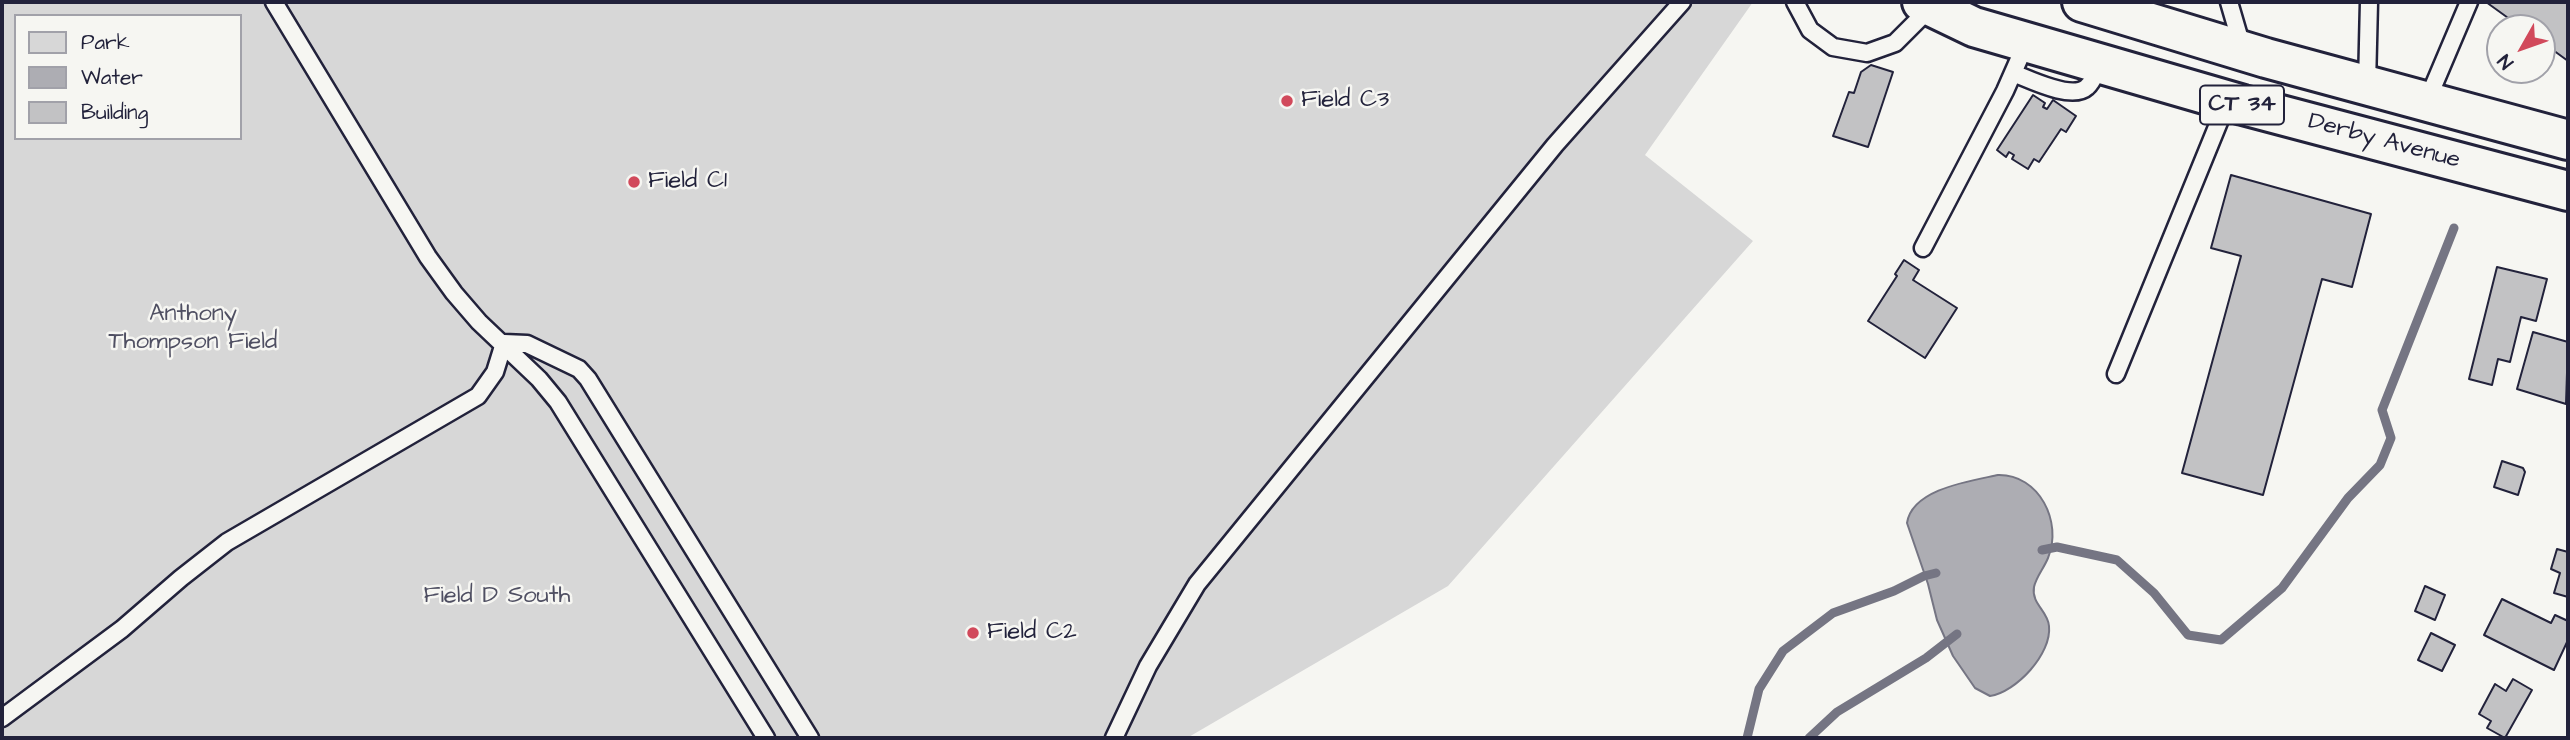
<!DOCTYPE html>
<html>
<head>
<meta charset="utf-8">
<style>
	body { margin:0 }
	#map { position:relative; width:2570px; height:740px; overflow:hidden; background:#f6f6f2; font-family:"Architects Daughter",sans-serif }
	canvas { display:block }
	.frame { position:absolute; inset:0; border:4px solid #22223b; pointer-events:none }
	.legend { position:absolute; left:14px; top:14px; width:228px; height:126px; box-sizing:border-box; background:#f6f6f2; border:2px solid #a1a1a9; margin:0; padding:9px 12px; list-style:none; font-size:21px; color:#22223b }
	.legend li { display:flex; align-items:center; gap:14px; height:35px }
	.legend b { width:35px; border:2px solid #a1a1a9 }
	.north { position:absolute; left:2486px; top:14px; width:70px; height:70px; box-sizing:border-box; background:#f6f6f2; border:2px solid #a1a1a9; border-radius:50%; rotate:230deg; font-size:19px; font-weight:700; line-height:28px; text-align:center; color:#22223b }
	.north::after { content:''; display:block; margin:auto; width:24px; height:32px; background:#d1495b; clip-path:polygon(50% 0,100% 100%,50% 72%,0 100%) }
</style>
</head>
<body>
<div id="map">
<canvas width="2570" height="740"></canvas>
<div class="frame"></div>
<ul class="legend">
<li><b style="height:19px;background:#d7d7d7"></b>Park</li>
<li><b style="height:19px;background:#adadb3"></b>Water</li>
<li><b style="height:19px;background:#c2c2c4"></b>Building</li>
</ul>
<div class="north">N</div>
</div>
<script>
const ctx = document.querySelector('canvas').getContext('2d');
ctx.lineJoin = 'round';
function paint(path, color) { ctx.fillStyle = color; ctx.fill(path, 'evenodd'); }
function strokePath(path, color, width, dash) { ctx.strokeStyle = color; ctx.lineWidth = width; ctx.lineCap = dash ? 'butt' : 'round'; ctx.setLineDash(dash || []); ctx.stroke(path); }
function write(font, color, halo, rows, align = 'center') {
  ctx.font = font + ' "Architects Daughter",sans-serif'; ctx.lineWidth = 5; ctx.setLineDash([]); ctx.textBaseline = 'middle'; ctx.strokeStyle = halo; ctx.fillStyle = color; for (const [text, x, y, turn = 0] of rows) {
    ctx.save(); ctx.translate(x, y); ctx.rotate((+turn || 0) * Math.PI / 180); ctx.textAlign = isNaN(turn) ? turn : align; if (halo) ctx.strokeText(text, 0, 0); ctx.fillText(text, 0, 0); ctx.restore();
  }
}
paint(new Path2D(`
	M2 2H1753L1645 155 1753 241 1448 586 1187 738H2ZM16 16H240V138H16Z`), '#d7d7d7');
const water = new Path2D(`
	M1998 475C2039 474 2063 522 2048 558 2044 568 2036 577 2034 587 2031 604 2048 611 2049 626 2052 654 2016 692 1990 696L1975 688 1953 656 1937 620 1928 584 1907 523C1912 489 1970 481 1998 475Z`);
paint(water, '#adadb3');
strokePath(water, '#757583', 2);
strokePath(new Path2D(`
	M2042 550 2057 547 2117 560 2154 593 2188 635 2221 640 2282 588 2348 498 2380 465 2391 438 2382 410 2454 228
	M1747 738 1759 689 1783 651 1833 613 1894 591 1924 576 1936 573
	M1809 738 1837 712 1926 658 1957 634`), '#757583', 9);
const building = new Path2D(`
	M2486 2H2568V61L2542 42V28H2522Z
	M1871 65 1893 72 1868 147 1833 136 1849 92 1854 93 1861 72Z
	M2033 95 2045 103 2043 107 2047 109 2053 100 2076 116 2066 132 2061 129 2039 162 2034 159 2028 169 2012 159 2014 155 2009 152 2006 157 1997 150Z
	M2231 175 2371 214 2352 287 2322 279 2263 495 2182 473 2241 256 2211 248Z
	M1904 260 1919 270 1913 280 1957 308 1925 358 1868 321 1897 276 1895 274Z
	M2497 267 2547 279 2536 321 2521 317 2510 362 2498 359 2492 385 2469 379Z
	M2533 332 2568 342 2566 404 2517 389Z
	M2502 461 2523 468 2525 472 2518 495 2494 487Z
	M2557 549 2568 552V597L2554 593 2560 573 2551 569Z
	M2425 586 2445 595 2435 620 2415 611Z
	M2502 599 2551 623 2555 615 2568 621V640L2554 670 2484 635Z
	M2431 633 2455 645 2442 671 2418 660Z
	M2513 679 2532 690 2505 738 2487 728 2491 721 2479 714 2495 684 2506 691Z`);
paint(building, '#c2c2c4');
strokePath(building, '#22223b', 2);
const lane = new Path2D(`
	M274 2 428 257 454 293 479 322 539 379 558 402 766 738
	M1795 2 1810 30 1833 47 1867 53 1895 43 1932 6
	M2229 2 2243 50
	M2013 73C2029 79 2072 101 2087 87 2093 82 2097 70 2101 63
	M2367 85 2369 2
	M2427 101 2469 2
	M1923 248 2005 91 2027 41
	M504 343 527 344 579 369 588 379 810 738
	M2116 374 2228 100
	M2 718 122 629 181 578 227 542 478 396 495 372 504 343
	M1114 738 1148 666 1197 584 1555 145 1682 2`);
const highway = new Path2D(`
	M1922 2 1974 27 2243 105 2568 191
	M2082 2 2266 58 2568 140`);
strokePath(lane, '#22223b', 21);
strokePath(highway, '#22223b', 44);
strokePath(lane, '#f6f6f2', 16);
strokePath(highway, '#f6f6f2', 38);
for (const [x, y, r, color] of [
	[1287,101,7,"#d1495b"],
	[634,182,7,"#d1495b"],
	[973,633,7,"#d1495b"]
]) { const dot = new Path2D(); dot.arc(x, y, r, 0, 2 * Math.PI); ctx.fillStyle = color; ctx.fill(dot); strokePath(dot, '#f6f6f2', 2.5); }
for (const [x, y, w] of [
	[2242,105,84]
]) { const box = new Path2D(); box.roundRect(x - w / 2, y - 19.5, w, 39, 5); ctx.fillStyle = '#f6f6f2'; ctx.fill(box); strokePath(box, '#22223b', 2); }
write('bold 23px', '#22223b', null, [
	["CT 34",2242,105]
]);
write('24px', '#22223b', '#f6f6f2', [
	["Field C3",1301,101],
	["Field C1",648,182],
	["Field C2",987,633]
], 'left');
write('24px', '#22223b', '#f6f6f2', [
	["Derby Avenue",2384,142,15]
]);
write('24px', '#4f4f62', '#f6f6f2', [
	["Anthony",193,315],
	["Thompson Field",193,343],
	["Field D South",497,597]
]);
</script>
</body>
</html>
